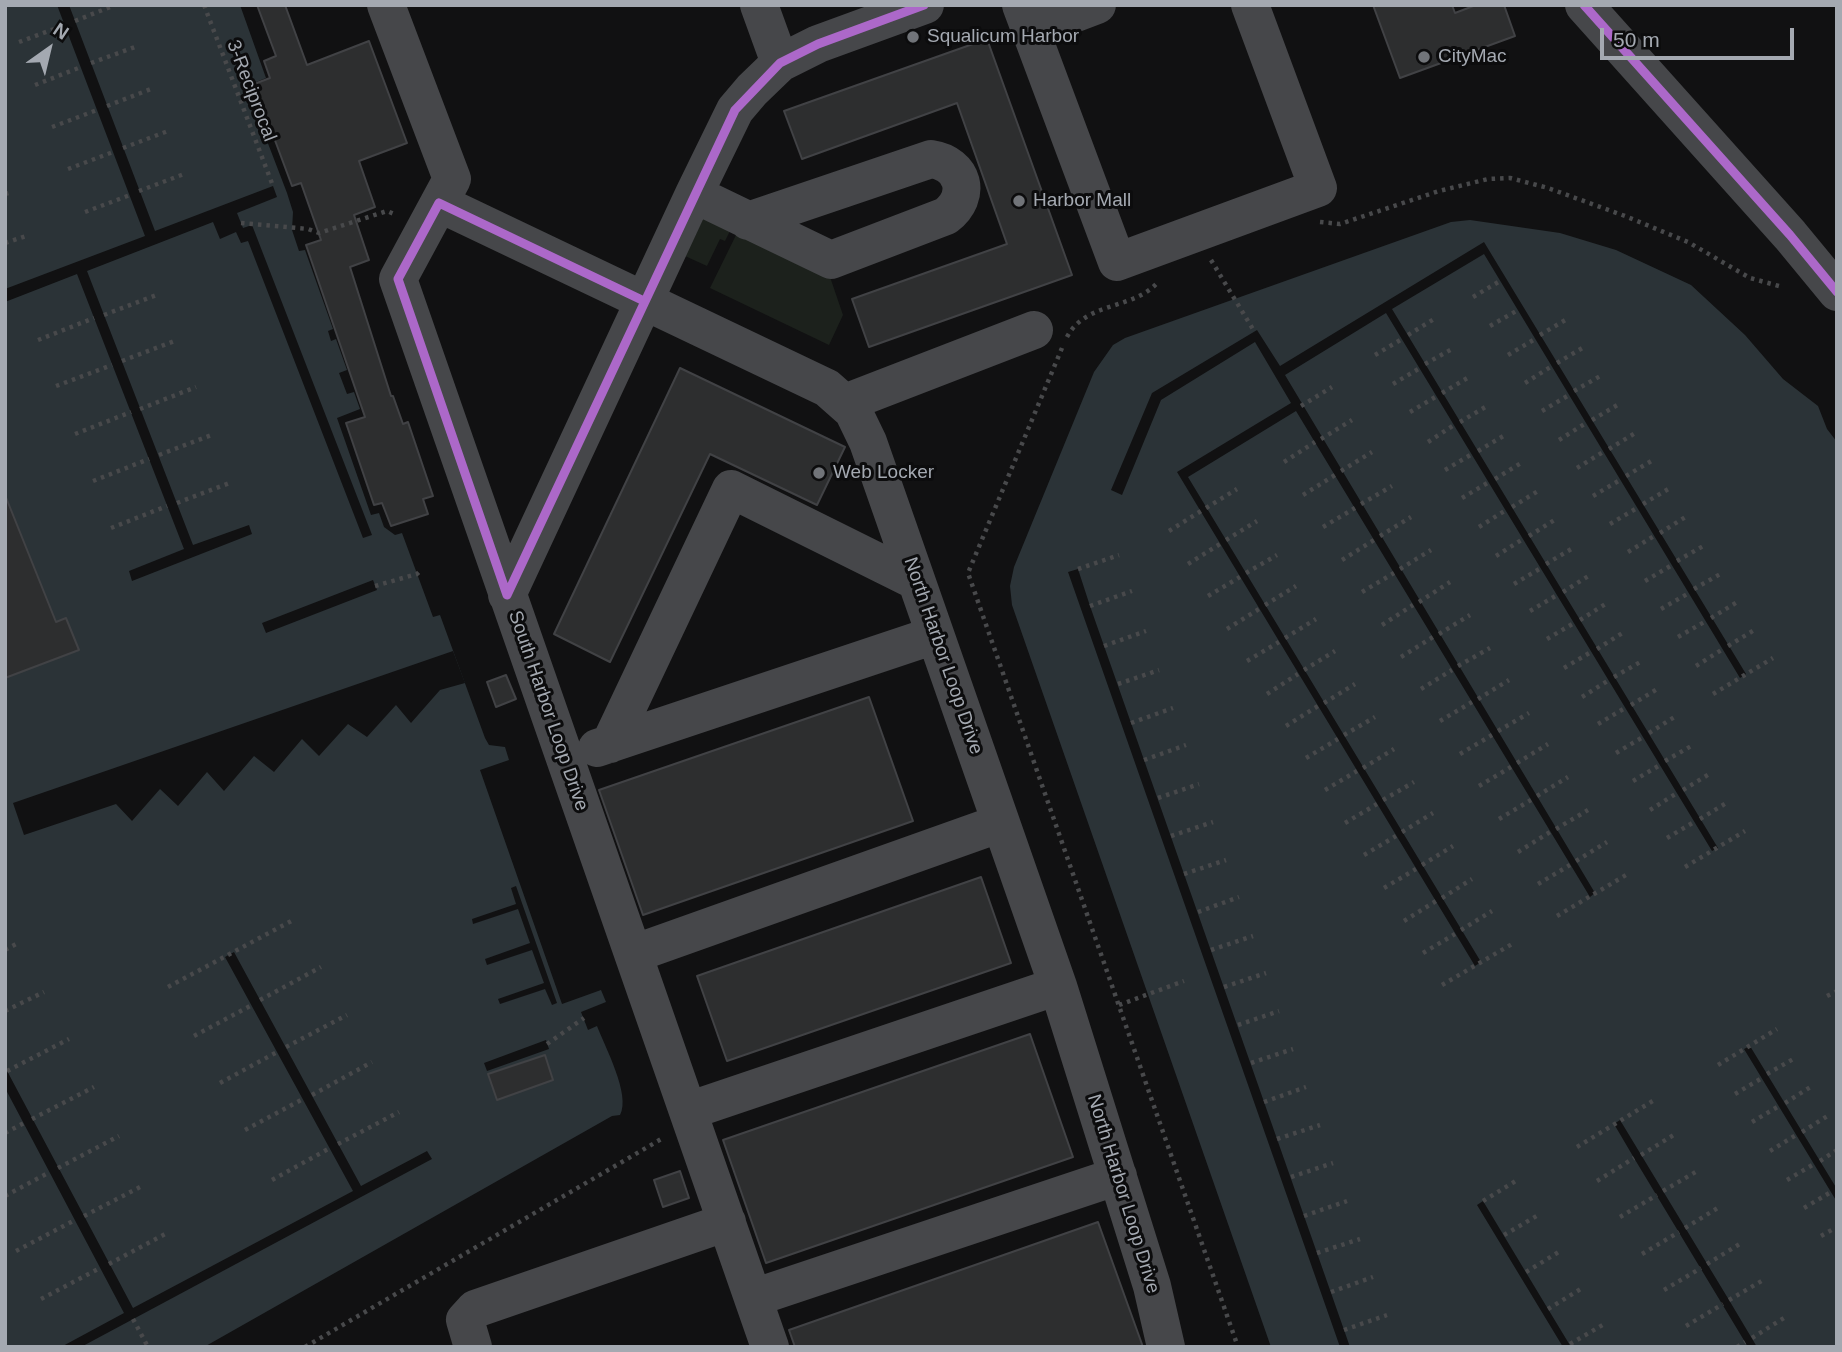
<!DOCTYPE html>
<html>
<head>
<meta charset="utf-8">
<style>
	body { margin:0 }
	#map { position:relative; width:1842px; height:1352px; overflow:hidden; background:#111112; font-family:Helvetica,sans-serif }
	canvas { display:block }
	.frame { position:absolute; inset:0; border:7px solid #a4a9b1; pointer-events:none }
	.north { position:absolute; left:14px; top:14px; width:70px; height:70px; -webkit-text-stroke:5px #0c0c0d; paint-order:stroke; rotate:34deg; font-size:19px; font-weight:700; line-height:28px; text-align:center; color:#a4a9b1 }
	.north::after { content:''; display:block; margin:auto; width:24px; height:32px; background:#a4a9b1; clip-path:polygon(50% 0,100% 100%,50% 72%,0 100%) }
	.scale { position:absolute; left:1600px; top:28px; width:194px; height:32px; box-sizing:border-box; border:4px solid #a4a9b1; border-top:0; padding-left:9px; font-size:21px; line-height:24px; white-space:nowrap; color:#a4a9b1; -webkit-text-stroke:5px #0c0c0d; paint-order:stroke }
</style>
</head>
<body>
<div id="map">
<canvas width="1842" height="1352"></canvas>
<div class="frame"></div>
<div class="north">N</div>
<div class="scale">50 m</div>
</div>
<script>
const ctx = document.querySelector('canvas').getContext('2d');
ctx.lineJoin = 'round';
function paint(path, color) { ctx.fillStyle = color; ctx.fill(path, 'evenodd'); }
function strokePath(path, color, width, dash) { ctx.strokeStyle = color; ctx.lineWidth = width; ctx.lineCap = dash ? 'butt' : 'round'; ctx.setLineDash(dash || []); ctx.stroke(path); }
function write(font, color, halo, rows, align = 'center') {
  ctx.font = font + ' Helvetica,sans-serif'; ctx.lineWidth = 6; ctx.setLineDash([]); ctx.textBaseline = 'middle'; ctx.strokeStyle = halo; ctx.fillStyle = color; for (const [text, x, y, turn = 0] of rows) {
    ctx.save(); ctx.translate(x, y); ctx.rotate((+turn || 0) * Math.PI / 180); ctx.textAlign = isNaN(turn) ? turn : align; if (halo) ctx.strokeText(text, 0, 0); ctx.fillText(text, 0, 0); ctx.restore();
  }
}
paint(new Path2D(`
	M705 215 732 227 725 241 720 239 707 266 685 256Z
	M738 231 829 274 843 315 829 345 710 288Z`), '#1c211c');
paint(new Path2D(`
	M5 5H240L266 78 246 86 287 193 293 212 292 230 299 251 305 250 333 329 328 331 331 341 336 339 347 370 339 373 347 394 354 392 360 409 337 418 371 515 379 513 384 527 395 535 402 533 433 617 440 615 485 738 489 745 505 747 509 760 480 770 562 1004 601 990 606 1002 581 1012 588 1030 597 1026C605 1047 631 1095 620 1115L612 1116 204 1347H5Z
	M1470 220 1560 233 1616 250 1691 285 1745 335 1783 379 1818 406 1827 429 1837 442V1347H1271L1012 605 1010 586 1014 567 1094 372 1113 345 1125 338 1451 222Z`), '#2b3337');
paint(new Path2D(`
	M57 5H69L155 231 273 186 277 197 237 213 243 228 252 225 372 535 363 538 248 241 241 243 236 232 220 239 213 222 87 271 193 545 249 525 252 534 132 581 129 571 184 549 77 274 5 302V289L145 236Z
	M1484 242 1746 674 1740 678 1484 254 1392 309 1718 848 1712 851 1386 313 1285 375 1595 893 1590 897 1296 411 1188 477 1481 962 1475 966 1177 472 1291 403 1255 342 1161 400 1122 495 1111 490 1152 393 1257 330 1280 366Z
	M1078 569 1090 606 1350 1347H1340L1068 572Z
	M373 580 377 590 266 633 262 623Z
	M453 651 465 683 440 690 411 723 396 705 367 737 348 724 319 756 302 739 274 772 254 756 224 791 207 772 178 806 160 789 132 821 116 804 24 835 13 803Z
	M516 886 557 1003 552 1005 545 989 500 1004 498 999 544 983 532 950 487 965 485 959 530 943 518 909 473 924 472 919 516 904 511 888Z
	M234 952 361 1186 427 1151 432 1159 81 1347H61L124 1313 5 1088V1067L133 1308 353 1191 225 957Z
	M546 1040 549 1049 487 1071 484 1063Z
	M1750 1046 1837 1189V1202L1744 1049Z
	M1620 1120 1729 1300 1757 1347H1748L1634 1158 1614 1124Z
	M1483 1201 1548 1309 1571 1347H1563L1477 1205Z`), '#111112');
const building = new Path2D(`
	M257 5H285L307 65 369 41 407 143 359 161 375 207 354 215 369 260 350 267 391 396H393L403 424 408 422 433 496 423 499 428 514 391 526 382 503 374 505 346 423 365 417 306 245 321 240 301 183 292 186 254 84 270 78 264 61 276 56Z
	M1373 5H1452L1455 13 1476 5H1504L1515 36 1400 78Z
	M987 39 1072 275 869 347 852 299 1007 244 957 103 802 159 784 111Z
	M680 368 845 447 817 505 710 454 610 662 554 634Z
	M5 495 56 622 66 618 79 650 5 678Z
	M506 675 516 699 496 707 487 682Z
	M869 697 913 821 643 915 599 790Z
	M981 877 1011 963 727 1061 697 976Z
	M1030 1034 1073 1157 766 1263 723 1140Z
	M545 1055 553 1080 497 1100 488 1074Z
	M680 1171 689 1198 663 1207 654 1180Z
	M1098 1222 1143 1347H795L789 1330Z`);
paint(building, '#2d2e2f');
strokePath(building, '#414245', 2);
strokePath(new Path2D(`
	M204 5 273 186
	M75 21 115 5
	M19 42 65 25
	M91 63 135 47
	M35 85 81 67
	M107 106 151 89
	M52 127 97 110
	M123 148 168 131
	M68 169 113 152
	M139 191 184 174
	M5 194 9 193
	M85 212 130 195
	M1320 222 1340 224 1439 191 1488 179 1510 178 1548 188 1625 216 1688 242 1750 278 1779 286
	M241 223 308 229 319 233 387 211 394 214
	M5 243 26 236
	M1211 260 1254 331
	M1473 297 1500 281
	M104 315 159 294
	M1490 326 1518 310
	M1408 335 1434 319
	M1540 335 1567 319
	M1067 337C1086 301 1134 310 1158 282
	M38 340 94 318
	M1062 348 968 573 1238 1347
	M1375 355 1402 339
	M1508 355 1535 339
	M122 361 177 340
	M1557 363 1584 347
	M1425 364 1452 349
	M1525 383 1552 366
	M1393 384 1420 368
	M56 386 112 365
	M1574 391 1602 375
	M1442 393 1469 377
	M1301 406 1332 387
	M140 409 196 387
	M1542 411 1569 395
	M1410 412 1437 396
	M1592 420 1619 404
	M1460 422 1487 406
	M75 434 131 412
	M1321 439 1352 420
	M1559 440 1586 423
	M1428 442 1454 425
	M1609 449 1637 432
	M1478 451 1505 435
	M159 455 214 434
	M1284 462 1315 442
	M1577 468 1603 452
	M1445 470 1472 454
	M1341 471 1372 452
	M1626 476 1653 460
	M1495 479 1521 463
	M93 481 149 459
	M1303 495 1335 475
	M1593 496 1620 480
	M1462 498 1489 482
	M177 503 232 482
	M1361 504 1392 486
	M1643 504 1670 488
	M1512 507 1538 491
	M1206 508 1237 489
	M1610 524 1637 508
	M1323 527 1355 508
	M1479 527 1506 510
	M111 528 167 506
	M1169 531 1201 511
	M1660 533 1687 516
	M1380 536 1411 517
	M1529 536 1556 519
	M1226 540 1257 521
	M1628 552 1654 536
	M1496 556 1523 539
	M1342 560 1374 540
	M1677 561 1705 545
	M1188 564 1220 544
	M1546 564 1573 548
	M1078 569 1119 555
	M1400 569 1431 550
	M1246 573 1277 555
	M1645 581 1672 565
	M1514 584 1541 568
	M375 586 417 574 422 569
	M1694 589 1722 573
	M1362 592 1394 573
	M1563 592 1590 575
	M1208 596 1240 577
	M1419 602 1450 582
	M1265 605 1296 586
	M1090 606 1132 591
	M1661 609 1689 593
	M1530 611 1557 595
	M1711 618 1739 601
	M1580 620 1607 603
	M1382 625 1413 605
	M1227 629 1259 609
	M1439 634 1470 615
	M1678 637 1706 621
	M1285 638 1316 619
	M1547 639 1574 623
	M1104 646 1146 631
	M1728 646 1756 629
	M1597 649 1624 632
	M1401 657 1433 637
	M1247 661 1279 642
	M1458 666 1490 648
	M1696 666 1723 649
	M1564 668 1591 652
	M1304 670 1335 651
	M1614 677 1642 661
	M1118 684 1159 670
	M1421 689 1452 670
	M1267 694 1298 674
	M1713 694 1773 658
	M1582 697 1609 680
	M1478 699 1509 680
	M1324 703 1355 684
	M1631 705 1659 688
	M1440 721 1472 702
	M1131 723 1173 708
	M1598 724 1625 708
	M1286 726 1318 706
	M1498 731 1529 713
	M1649 733 1676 716
	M1344 735 1375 717
	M1616 753 1643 737
	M1460 754 1492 735
	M1306 758 1338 739
	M1144 760 1186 745
	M1665 761 1693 745
	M1517 763 1548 744
	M1363 768 1394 749
	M1633 781 1660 765
	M1479 786 1511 767
	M1325 790 1357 771
	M1683 790 1711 773
	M1537 796 1568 777
	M1158 798 1199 784
	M1383 800 1414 782
	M1650 810 1677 793
	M1499 819 1531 800
	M1700 819 1728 802
	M1345 823 1377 804
	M1556 829 1588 810
	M1402 832 1433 813
	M1171 836 1213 822
	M1667 838 1694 822
	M1518 852 1550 832
	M1364 855 1396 836
	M1576 861 1607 842
	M1422 865 1453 846
	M1685 867 1745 831
	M1184 874 1226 860
	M1538 884 1570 865
	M1384 888 1416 869
	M1442 898 1472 879
	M1198 912 1239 897
	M1557 916 1626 875
	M1404 921 1436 901
	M1461 930 1492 911
	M5 950 18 943
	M1211 950 1253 936
	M1423 953 1455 934
	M1442 985 1512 944
	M168 987 295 919
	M1224 987 1266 973
	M1827 996 1837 991
	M260 1000 321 967
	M1119 1005 1184 981
	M5 1011 44 992
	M1238 1025 1279 1011
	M194 1036 252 1005
	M547 1044 584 1018
	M286 1047 347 1015
	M1251 1063 1293 1049
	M1718 1065 1777 1029
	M7 1071 69 1039
	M1767 1074 1795 1058
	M220 1083 277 1052
	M1735 1094 1762 1078
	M312 1095 372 1062
	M1264 1102 1306 1087
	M1785 1103 1812 1086
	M32 1119 94 1087
	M1752 1122 1779 1106
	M245 1130 303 1099
	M1802 1132 1829 1115
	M5 1133 24 1123
	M1277 1139 1320 1125
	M338 1144 399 1112
	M1577 1147 1656 1099
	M1770 1151 1796 1135
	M1641 1155 1677 1133
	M1820 1161 1837 1150
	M58 1168 119 1136
	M1291 1177 1333 1163
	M272 1180 330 1148
	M1787 1180 1814 1164
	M1597 1181 1634 1158
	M1663 1191 1699 1170
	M5 1196 50 1172
	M1483 1201 1519 1179
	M1804 1208 1831 1192
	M84 1216 144 1185
	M1304 1216 1347 1201
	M1620 1217 1657 1195
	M1685 1228 1721 1206
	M1504 1235 1540 1214
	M1821 1236 1837 1227
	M16 1251 75 1220
	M1317 1253 1360 1239
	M1642 1254 1679 1232
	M109 1264 169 1232
	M1707 1264 1743 1242
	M1526 1272 1562 1250
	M1664 1290 1701 1268
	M1331 1292 1373 1277
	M41 1299 100 1268
	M1729 1300 1765 1279
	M1548 1309 1584 1287
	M133 1319 148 1347
	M1686 1326 1723 1304
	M1344 1330 1387 1315
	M1752 1338 1787 1316
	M1570 1344 1606 1323
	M305 1347 663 1138
	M1737 1347 1745 1342`), '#48494b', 4.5, [3.5, 5]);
strokePath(new Path2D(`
	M386 5 452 179 398 279 770 1347
	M759 5 780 63
	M1021 5 1117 262 1318 188 1250 5
	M1584 5 1790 235 1837 292
	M1031 30 1097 5
	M694 194 831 260 946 216C972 196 964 164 931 159L748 221
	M439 203 827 388 853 411 868 442 1058 986 1152 1286 1166 1347
	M845 403 1034 330
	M507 595 694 194 735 110 752 90 780 63 818 44 925 5
	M610 744 731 489 916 581
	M597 748 935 635
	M633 954 1001 823
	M688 1111 1058 986
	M753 1298 1118 1176
	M473 1347 465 1320 475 1309 727 1222`), '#46474a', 38);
strokePath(new Path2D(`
	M1584 5 1790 235 1837 292
	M507 595 735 110 780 63 818 44 924 5
	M507 595 398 279 439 203 644 301`), '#ac68c9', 9);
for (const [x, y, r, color] of [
	[913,37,7,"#717479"],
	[1424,57,7,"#717479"],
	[1019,201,7,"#717479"],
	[819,473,7,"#717479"]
]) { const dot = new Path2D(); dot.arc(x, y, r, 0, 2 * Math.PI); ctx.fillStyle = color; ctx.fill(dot); strokePath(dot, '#0c0c0d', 2.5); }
write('19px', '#a4a9b1', '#0c0c0d', [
	["Squalicum Harbor",927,37],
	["CityMac",1438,57],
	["Harbor Mall",1033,201],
	["Web Locker",833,473]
], 'left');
write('19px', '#a4a9b1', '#0c0c0d', [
	["3-Reciprocal",251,91,69],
	["North Harbor Loop Drive",943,656,71],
	["South Harbor Loop Drive",548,711,71],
	["North Harbor Loop Drive",1123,1194,73]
]);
</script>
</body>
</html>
